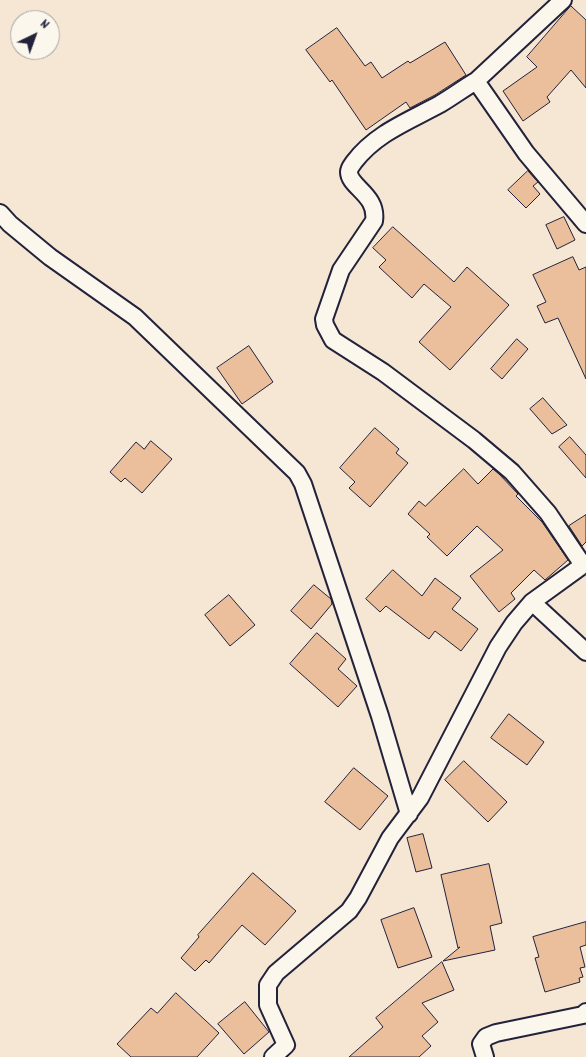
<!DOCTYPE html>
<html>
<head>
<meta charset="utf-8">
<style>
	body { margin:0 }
	#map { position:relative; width:586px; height:1057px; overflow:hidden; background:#f6e6d4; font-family:Dekko,sans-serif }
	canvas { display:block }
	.north { position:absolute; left:10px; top:10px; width:50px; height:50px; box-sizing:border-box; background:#fbf7ec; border:1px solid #a4a2a5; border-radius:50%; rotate:42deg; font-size:14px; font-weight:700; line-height:20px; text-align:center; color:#22223b }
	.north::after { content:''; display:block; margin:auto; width:18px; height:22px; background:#22223b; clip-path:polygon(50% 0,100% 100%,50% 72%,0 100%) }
</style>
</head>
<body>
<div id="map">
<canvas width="586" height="1057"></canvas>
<div class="north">N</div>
</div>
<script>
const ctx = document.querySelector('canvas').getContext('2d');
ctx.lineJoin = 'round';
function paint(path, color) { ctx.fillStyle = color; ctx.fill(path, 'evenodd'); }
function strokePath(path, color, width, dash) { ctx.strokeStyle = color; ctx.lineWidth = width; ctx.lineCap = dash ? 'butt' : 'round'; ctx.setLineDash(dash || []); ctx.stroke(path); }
const building = new Path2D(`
	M571 6 586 20V88L571 70 547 97 550 102 523 121 503 91 537 67 527 57Z
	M337 28 365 66 371 62 382 78 408 61 410 63 445 42 466 75 435 95 410 108 406 102 366 130 332 80 330 82 306 50Z
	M528 171 538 182 533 186 540 194 526 208 508 190Z
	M564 217 575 240 557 249 546 225Z
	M393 227 454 282 467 267 509 305 450 370 419 342 451 307 424 284 412 298 379 267 386 260 373 248Z
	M573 257 579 270 586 267V379L558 318 545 323 537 306 546 302 533 275Z
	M517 339 528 349 502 379 491 369Z
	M249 346 273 382 242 404 217 368Z
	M543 398 567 425 552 434 530 409Z
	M375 428 399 449 396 453 408 463 370 507 349 488 355 482 340 468Z
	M570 437 586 455V478L559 447Z
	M151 441 172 459 142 493 125 478 121 482 110 472 136 442 144 449Z
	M464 469 478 484 493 469 499 474 518 494 516 496 542 522 568 560 545 580 534 570 511 593 515 599 499 612 470 576 503 550 477 526 447 556 427 537 430 534 408 514 419 501 425 506Z
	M586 515V542L582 546 569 526Z
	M393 570 422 596 435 578 461 598 452 609 478 629 461 651 435 631 429 639 386 606 380 612 366 599Z
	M314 585 331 599 332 604 311 629 291 611Z
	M229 595 255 625 230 646 205 615Z
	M317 633 346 659 338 669 357 686 338 707 290 664Z
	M509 714 544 742 527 765 491 738Z
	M464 761 507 802 488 822 445 780Z
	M354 768 388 796 360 830 325 802Z
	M423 834 432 868 416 872 407 838Z
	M489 864 502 923 490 926 495 950 443 961 460 947 458 948 441 875Z
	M253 873 296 911 265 945 242 925 209 963 206 960 195 971 181 958 199 937 198 935Z
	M414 908 432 957 398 968 381 920Z
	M586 922V945L580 947 585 967 580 968 583 977 579 978 580 982 545 992 535 958 539 957 533 937Z
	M442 962 454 990 422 1003 438 1022 422 1036 431 1046 419 1057H349L383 1027 376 1018Z
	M176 993 219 1033 197 1057H131L117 1044 151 1008 157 1013Z
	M245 1002 269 1032 244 1054 218 1024Z`);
paint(building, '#ebbf9b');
strokePath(building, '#22223b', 1);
const street = new Path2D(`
	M563 0 476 81 526 153 586 224
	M476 81C464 88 452 97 440 104 409 121 376 133 354 162 352 165 349 168 349 172 349 187 378 195 374 221L341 270 324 319 325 325 333 340 383 372 474 440 512 472 548 513 583 565
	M0 213 10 224 50 257 135 317 297 473 303 484 380 716 409 814
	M532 602 586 652
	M273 1057 286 1045 268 1005V985L276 973 349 911 358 898 390 838 420 798 498 647 514 623 532 602 586 563
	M485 1057 481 1044 486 1037 496 1033 583 1015 586 1012`);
strokePath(street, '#22223b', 20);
strokePath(street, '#fbf7ec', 16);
</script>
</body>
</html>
